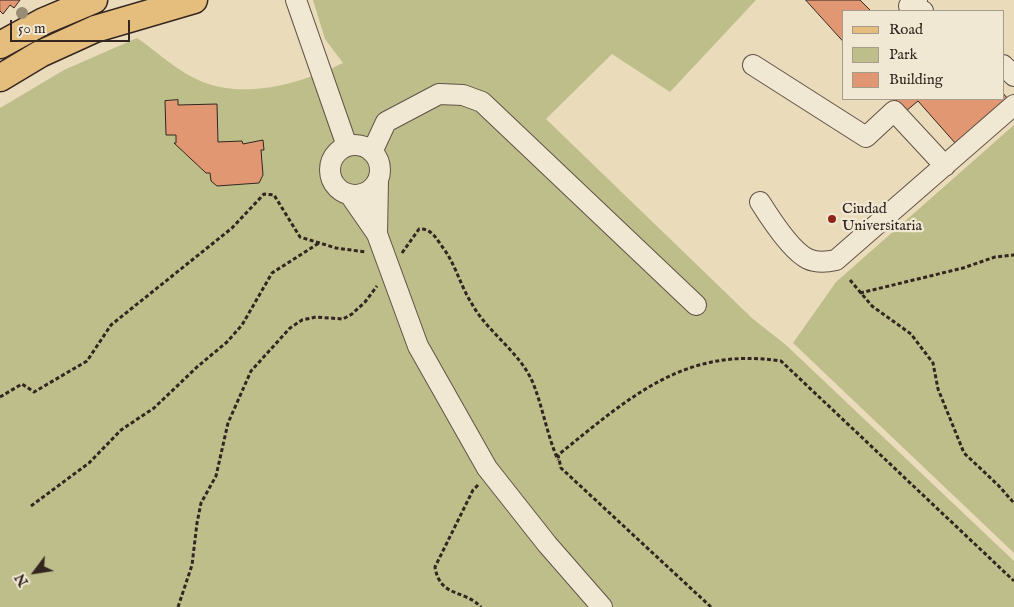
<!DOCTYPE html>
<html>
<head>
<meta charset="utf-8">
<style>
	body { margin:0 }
	#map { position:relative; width:1014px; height:607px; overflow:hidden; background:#eadbbb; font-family:"IM FELL English",serif }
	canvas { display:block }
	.legend { position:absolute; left:842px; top:10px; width:162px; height:90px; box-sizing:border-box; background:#f1e8d3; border:1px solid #a59a8b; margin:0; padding:6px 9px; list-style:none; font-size:15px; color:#332620 }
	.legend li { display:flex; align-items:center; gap:10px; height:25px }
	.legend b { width:25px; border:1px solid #a59a8b }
	.north { position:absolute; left:10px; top:547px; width:50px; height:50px; -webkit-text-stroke:4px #f1e8d3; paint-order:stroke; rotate:239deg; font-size:14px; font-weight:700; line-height:20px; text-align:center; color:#332620 }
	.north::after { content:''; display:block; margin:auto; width:18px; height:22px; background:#332620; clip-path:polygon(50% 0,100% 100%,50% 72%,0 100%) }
	.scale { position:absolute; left:10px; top:20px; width:120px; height:22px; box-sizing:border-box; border:2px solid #332620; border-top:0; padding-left:6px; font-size:15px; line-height:18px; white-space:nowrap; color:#332620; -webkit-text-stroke:4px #f1e8d3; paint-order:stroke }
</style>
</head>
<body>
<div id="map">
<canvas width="1014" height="607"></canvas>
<ul class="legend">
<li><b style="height:6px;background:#e5be7e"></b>Road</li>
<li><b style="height:14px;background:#bebe8b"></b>Park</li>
<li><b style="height:14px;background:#e09772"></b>Building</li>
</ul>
<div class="north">N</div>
<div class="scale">50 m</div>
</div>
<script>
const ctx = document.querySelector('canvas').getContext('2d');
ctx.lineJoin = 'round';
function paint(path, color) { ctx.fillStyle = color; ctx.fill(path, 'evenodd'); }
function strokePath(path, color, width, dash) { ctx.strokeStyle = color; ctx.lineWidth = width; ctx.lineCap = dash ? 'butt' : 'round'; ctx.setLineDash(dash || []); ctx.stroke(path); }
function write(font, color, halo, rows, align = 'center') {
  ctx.font = font + ' "IM FELL English",serif'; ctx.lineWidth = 4.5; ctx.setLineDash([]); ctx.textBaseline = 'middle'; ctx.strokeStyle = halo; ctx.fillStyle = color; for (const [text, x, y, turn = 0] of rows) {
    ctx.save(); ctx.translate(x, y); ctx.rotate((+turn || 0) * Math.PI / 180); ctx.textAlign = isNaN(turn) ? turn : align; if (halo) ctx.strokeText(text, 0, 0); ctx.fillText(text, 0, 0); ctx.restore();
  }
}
paint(new Path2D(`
	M313 0H756L670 92 612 54 546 119 753 319 786 345 1014 561V607H0V108L64 70 137 38C156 51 175 69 196 79 242 101 300 84 343 63L325 39Z
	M1014 125V553L793 343 836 282Z`), '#bebe8b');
const building = new Path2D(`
	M0 0H20L14 8 10 5 3 14 0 11Z
	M806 0H860L871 11H843V41Z
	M1003 93 1007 98 956 144 918 101 906 111 895 99H1003Z
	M178 100V105L217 104 218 142 242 141 243 144 263 140 264 150H261L263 175 259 183 217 186 211 181 210 173H206L174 143H176V135H166L165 101Z`);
paint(building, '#e09772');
strokePath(building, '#332620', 1);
const minor = new Path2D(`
	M296 0 347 146
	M917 0 909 6 923 11
	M753 65 866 137 894 111 945 166
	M1003 65 1014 76
	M330 170a25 25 0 1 1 50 0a25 25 0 1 1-50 0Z
	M372 152 386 122 439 94 463 95 482 102 696 305
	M350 195 377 234 418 346 487 468 547 544 602 607
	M760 202C770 218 791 251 808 259 817 263 827 262 836 260L1014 105
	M377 234 378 181`);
const major = new Path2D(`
	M0 45 44 21 94 0
	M0 78 40 54 95 29 194 0`);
strokePath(minor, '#615347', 22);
strokePath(major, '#332620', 29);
strokePath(new Path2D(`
	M402 253 419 229C432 228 437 240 444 249 456 266 461 287 472 304 488 333 520 352 533 383 543 408 547 435 558 460
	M850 280 872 306 911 334 933 363 938 389 964 453 998 485 1014 503
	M860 293 963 268 995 257 1014 255
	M0 397 22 384 34 392 87 361 111 325 232 228 264 194 274 195 300 237 336 248 366 252
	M478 485 473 490 435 567C440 598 464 589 481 607
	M31 506 89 463 121 430 154 408 197 367 227 342 242 325 272 273 319 243
	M178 607 192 565 197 523 201 503 216 476 228 423 251 371 290 328 302 320 316 317 343 319 352 314 365 302 377 286
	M711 607 561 468 558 455C629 398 684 346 781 361L1014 581`), '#332620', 3, [4, 2.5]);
strokePath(minor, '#f1e8d3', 20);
strokePath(major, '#e5be7e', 26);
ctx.fillStyle = '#998c75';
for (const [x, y] of [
	[22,13]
]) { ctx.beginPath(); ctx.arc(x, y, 6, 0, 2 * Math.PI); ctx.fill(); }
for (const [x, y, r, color] of [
	[832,219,5,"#8f2418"]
]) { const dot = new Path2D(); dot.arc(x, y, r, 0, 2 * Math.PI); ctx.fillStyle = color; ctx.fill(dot); strokePath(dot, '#f1e8d3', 2); }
write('15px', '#332620', '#f1e8d3', [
	["Ciudad",842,210],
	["Universitaria",842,227]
], 'left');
</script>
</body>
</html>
